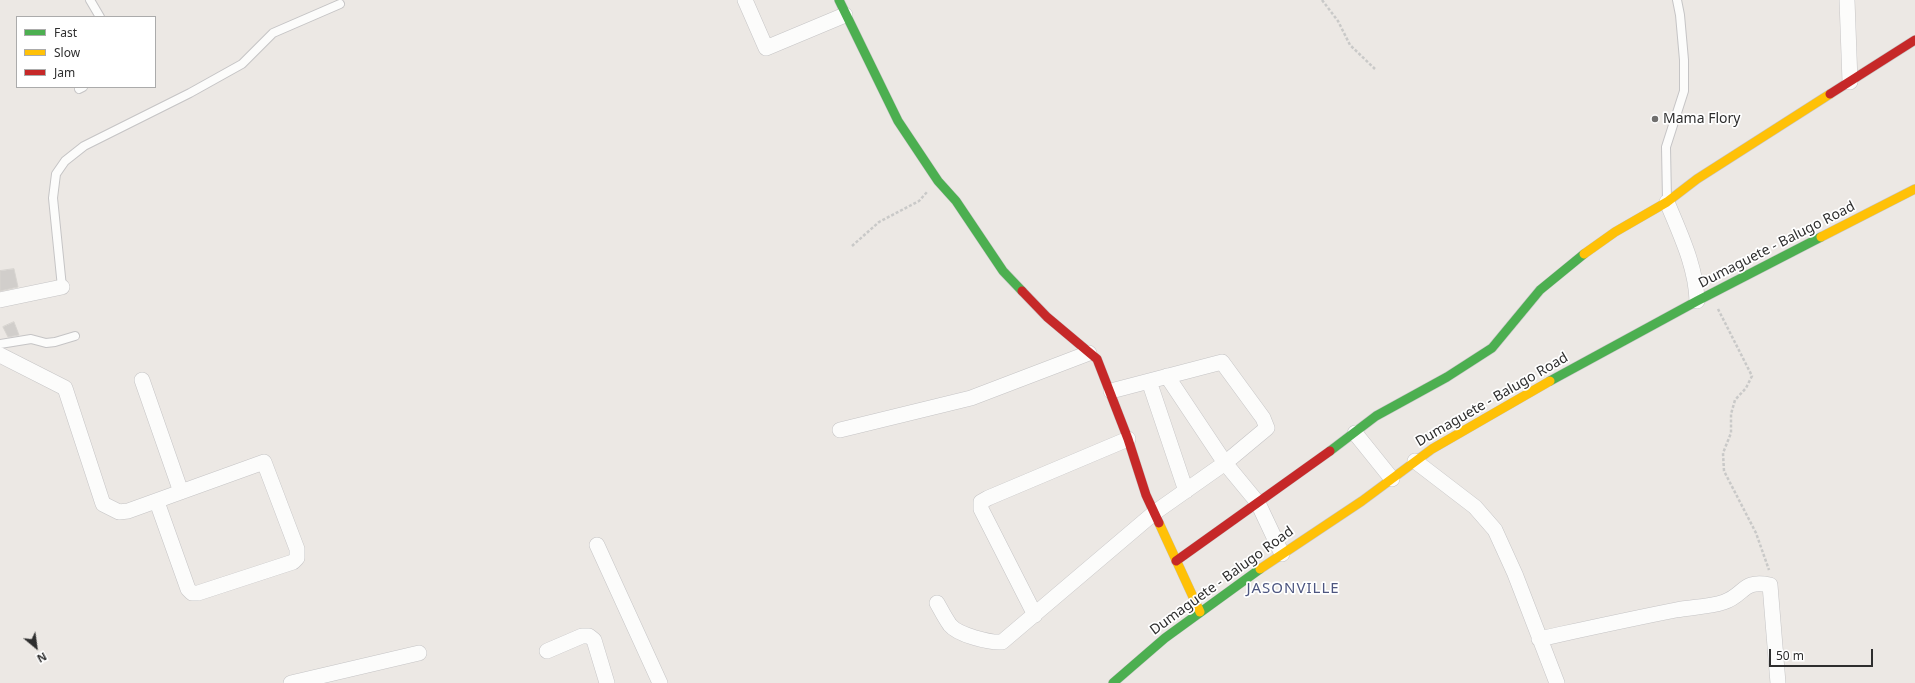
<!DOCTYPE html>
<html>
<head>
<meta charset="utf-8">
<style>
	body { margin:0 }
	#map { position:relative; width:1915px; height:683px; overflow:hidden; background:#ece8e4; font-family:"Noto Sans",sans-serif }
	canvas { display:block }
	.legend { position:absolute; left:16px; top:16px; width:140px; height:72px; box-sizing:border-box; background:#fff; border:1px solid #ababab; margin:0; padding:5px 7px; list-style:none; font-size:12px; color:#2e2e2e }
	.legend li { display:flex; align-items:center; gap:8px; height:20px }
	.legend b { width:20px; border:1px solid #ababab }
	.north { position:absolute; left:16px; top:627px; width:40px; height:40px; -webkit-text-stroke:3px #fff; paint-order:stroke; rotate:151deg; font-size:11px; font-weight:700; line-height:16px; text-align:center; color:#2e2e2e }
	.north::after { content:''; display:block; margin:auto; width:14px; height:18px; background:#2e2e2e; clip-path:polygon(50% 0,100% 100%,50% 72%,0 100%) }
	.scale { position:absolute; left:1769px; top:649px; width:104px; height:18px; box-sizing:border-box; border:2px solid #2e2e2e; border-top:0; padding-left:5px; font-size:12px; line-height:14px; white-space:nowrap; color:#2e2e2e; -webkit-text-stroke:3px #fff; paint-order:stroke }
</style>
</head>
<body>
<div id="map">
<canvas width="1915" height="683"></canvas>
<ul class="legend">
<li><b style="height:5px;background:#4caf50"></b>Fast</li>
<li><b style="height:5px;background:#ffc107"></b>Slow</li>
<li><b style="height:5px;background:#c62828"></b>Jam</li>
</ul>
<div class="north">N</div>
<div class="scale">50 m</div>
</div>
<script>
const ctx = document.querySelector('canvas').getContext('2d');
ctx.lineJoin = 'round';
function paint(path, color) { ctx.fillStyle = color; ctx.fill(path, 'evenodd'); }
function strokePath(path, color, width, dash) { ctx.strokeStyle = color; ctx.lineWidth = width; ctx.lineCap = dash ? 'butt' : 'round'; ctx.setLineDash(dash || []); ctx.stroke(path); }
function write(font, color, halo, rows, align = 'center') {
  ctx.font = font + ' "Noto Sans",sans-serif'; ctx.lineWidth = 3.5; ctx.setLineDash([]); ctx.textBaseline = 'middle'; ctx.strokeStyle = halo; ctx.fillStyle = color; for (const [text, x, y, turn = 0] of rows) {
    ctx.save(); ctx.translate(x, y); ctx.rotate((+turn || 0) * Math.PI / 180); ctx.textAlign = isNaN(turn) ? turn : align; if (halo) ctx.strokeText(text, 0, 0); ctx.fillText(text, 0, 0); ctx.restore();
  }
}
const building = new Path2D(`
	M14 269 18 287 0 291V271Z
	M14 322 19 335 8 337 3 327Z`);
paint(building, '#d1cecb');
strokePath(building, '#d7d4d0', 1);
const lane = new Path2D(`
	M90 0 100 17
	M79 89 83 87
	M1667 200 1666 147 1684 91V60L1680 15 1677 0
	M62 287 53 198 56 174 65 161 84 146 190 93 242 64 273 33 340 4
	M0 344 31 339 46 343 55 342 75 336`);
const street = new Path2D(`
	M745 0 766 48 845 15
	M1847 0 1850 82
	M1667 202C1680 234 1696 266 1697 301
	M0 300 62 287
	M0 355 65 388 103 504 119 512 128 511 264 462 297 549V558L293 562 198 593H192L188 589 157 502
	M1167 376 1225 463 1258 503 1282 554
	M142 380 181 492
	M1149 381 1186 491
	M840 430 971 398 1089 353
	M1355 433 1392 479
	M1415 461 1475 507 1495 530 1515 574 1557 683
	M597 545 660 683
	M937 603C941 610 945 618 950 625 958 635 990 643 1002 642L1154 513 1225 463 1267 428 1263 418 1222 362 1111 391
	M1035 615 981 509V502L988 498 1128 439
	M1539 639C1585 629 1630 619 1676 610 1692 607 1709 607 1724 602 1745 595 1742 579 1770 585L1778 683
	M547 651 582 636H589L594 640 607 683
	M291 683 419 653`);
const fast = new Path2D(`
	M839 0 898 121 938 181 956 201 1003 271 1022 291
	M1550 381 1697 301 1821 237
	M1330 451 1376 416 1447 377 1492 348 1540 290 1584 254
	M1113 683 1165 638 1260 569`);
const slow = new Path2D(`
	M1821 237 1915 189
	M1584 254 1615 232 1667 202 1697 179 1830 94
	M1159 523 1200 612
	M1260 569 1362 501 1432 449 1550 381`);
const jam = new Path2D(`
	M1830 94 1915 40
	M1022 291 1047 317 1097 359 1128 439 1146 495 1159 523
	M1176 561 1330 451`);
strokePath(lane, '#c5c4c5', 10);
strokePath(street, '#c5c4c5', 16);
strokePath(fast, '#c5c4c5', 10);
strokePath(slow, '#c5c4c5', 10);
strokePath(jam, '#c5c4c5', 10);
strokePath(new Path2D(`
	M1322 0 1338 21 1350 45 1375 69
	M852 246 879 222 919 201 927 192
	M1718 309 1752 376 1746 388 1735 400 1731 414V433L1723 453 1724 471 1756 533 1769 570`), '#c9c9c8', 2.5, [3, 2]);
strokePath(lane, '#fcfcfb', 8);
strokePath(street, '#fcfcfb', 15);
strokePath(fast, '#4caf50', 9);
strokePath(slow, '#ffc107', 9);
strokePath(jam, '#c62828', 9);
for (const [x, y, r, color] of [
	[1655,119,4,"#706f6e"]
]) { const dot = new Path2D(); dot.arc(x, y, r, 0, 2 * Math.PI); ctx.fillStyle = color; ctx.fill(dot); strokePath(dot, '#fff', 1.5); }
write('14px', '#2e2e2e', '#fff', [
	["Mama Flory",1663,119]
], 'left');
write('14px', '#2e2e2e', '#fff', [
	["Dumaguete - Balugo Road",1777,245,-27],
	["Dumaguete - Balugo Road",1492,400,-30],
	["Dumaguete - Balugo Road",1222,581,-36]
]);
ctx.letterSpacing = '1px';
write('15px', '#4d5680', '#fff', [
	["JASONVILLE",1293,589]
]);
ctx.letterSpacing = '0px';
</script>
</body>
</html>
